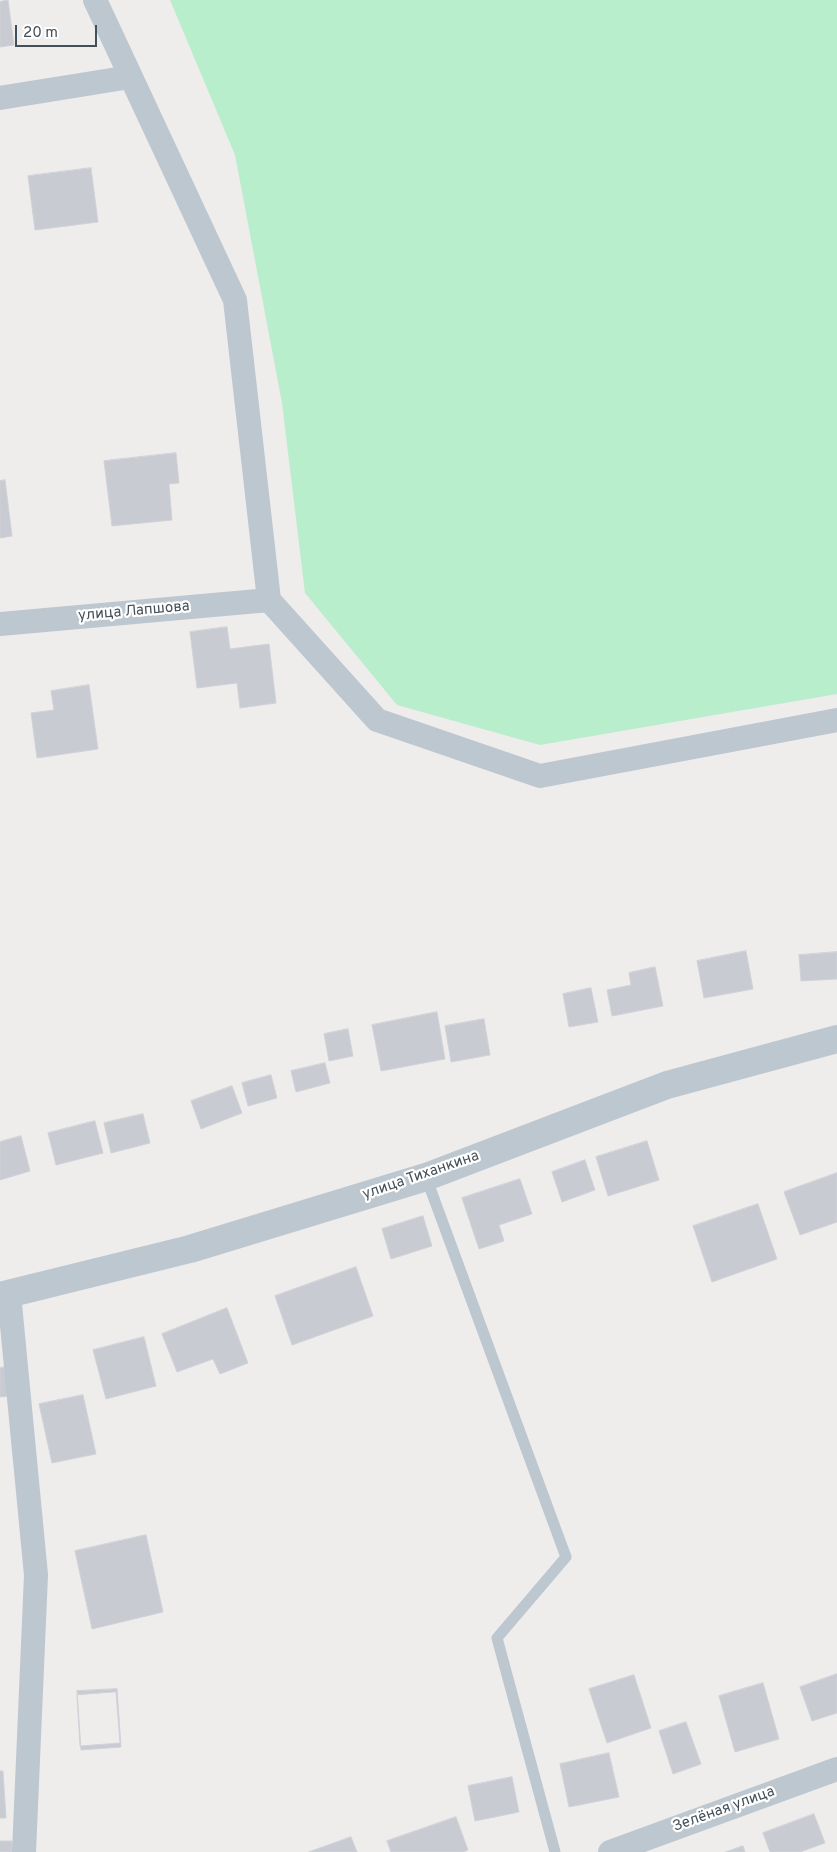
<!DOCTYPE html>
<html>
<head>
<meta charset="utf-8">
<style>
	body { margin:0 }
	#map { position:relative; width:837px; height:1852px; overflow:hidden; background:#efecec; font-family:Overpass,sans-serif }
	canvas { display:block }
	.scale { position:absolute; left:15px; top:25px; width:82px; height:22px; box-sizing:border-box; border:2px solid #445059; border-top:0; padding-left:6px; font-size:15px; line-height:18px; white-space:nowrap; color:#445059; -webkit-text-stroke:4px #fff; paint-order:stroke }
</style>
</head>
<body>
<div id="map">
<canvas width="837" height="1852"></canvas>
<div class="scale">20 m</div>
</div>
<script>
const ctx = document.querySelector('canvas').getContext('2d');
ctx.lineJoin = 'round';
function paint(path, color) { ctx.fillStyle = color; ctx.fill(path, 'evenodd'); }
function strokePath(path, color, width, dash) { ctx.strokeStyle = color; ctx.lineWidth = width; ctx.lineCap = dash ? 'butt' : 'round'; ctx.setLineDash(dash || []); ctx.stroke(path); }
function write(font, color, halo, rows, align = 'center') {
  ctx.font = font + ' Overpass,sans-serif'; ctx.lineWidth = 4.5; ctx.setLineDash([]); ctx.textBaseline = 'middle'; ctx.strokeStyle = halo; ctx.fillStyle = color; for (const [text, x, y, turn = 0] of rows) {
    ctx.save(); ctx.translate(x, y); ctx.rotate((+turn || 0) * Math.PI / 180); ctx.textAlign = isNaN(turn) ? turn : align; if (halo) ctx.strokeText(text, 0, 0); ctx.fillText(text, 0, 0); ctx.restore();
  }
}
paint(new Path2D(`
	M170 0H837V694L540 745 397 705 305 593 282 403 235 155Z`), '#b8eecb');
const building = new Path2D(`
	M8 0 14 45 0 47V2Z
	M91 168 98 222 35 230 28 176Z
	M176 453 179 483 169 484 172 520 112 526 104 461Z
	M5 480 12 536 0 538V481Z
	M227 627 230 649 269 644 276 703 240 708 237 683 197 688 190 632Z
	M89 685 98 749 37 758 31 713 54 710 51 691Z
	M746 951 753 989 704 998 697 961Z
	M837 952V979L801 981 799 955Z
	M655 967 663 1006 612 1016 607 990 631 985 629 973Z
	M591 988 598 1022 569 1027 563 994Z
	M437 1012 445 1059 381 1071 372 1025Z
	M484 1019 490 1055 451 1062 445 1026Z
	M348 1029 353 1056 329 1061 324 1034Z
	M325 1063 330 1083 296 1092 291 1071Z
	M271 1075 277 1098 248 1106 242 1083Z
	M232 1086 242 1113 201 1129 191 1101Z
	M143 1114 150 1143 111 1153 104 1123Z
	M95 1121 103 1153 56 1165 48 1133Z
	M21 1136 30 1171 0 1180V1142Z
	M647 1141 659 1180 608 1196 596 1157Z
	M585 1160 595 1190 562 1202 552 1172Z
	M837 1173V1222L800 1235 784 1192Z
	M520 1179 532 1214 499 1225 504 1241 479 1249 462 1198Z
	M758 1204 777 1259 712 1282 693 1226Z
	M423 1216 432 1246 391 1259 382 1229Z
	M356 1267 373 1316 292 1345 275 1296Z
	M227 1308 248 1363 220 1374 213 1359 177 1372 162 1334Z
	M144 1337 156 1386 106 1399 93 1350Z
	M5 1367 10 1396 0 1397V1368Z
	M83 1395 96 1454 52 1463 39 1404Z
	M146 1535 163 1612 92 1629 75 1551Z
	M837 1674V1713L812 1721 800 1687Z
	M634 1675 651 1728 607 1743 589 1689Z
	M763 1683 779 1739 735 1752 719 1696Z
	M117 1689 121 1747 81 1750 77 1691Z
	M116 1692 120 1743 80 1746 77 1695Z
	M686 1722 701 1764 673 1774 659 1731Z
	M609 1753 619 1797 569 1807 560 1764Z
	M0 1771H3L6 1818H0Z
	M512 1777 519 1812 475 1821 468 1786Z
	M814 1814 825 1843 800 1852H770L763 1833Z
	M456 1817 468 1850 463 1852H391L387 1841Z
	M351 1837 357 1852H309Z
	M0 1841H12V1852H0Z
	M743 1846 745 1852H726Z`);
paint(building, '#c8cbd1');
strokePath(building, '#d0d2d8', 1);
strokePath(new Path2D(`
	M426 1177 566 1557 497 1638 555 1852`), '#bcc7cf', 11);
strokePath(new Path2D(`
	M95 0 235 300 269 600 377 720 540 776 837 720
	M0 98 130 77
	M0 624 269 600
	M9 1294 36 1575 24 1852
	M610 1852 837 1769`), '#bcc7cf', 24);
strokePath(new Path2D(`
	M0 1296 190 1249 426 1177 667 1085 837 1039`), '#bcc7cf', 28);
write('15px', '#445059', '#fff', [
	["улица Лапшова",134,612,-5],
	["улица Тиханкина",421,1176,-19],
	["Зелёная улица",724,1810,-20]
]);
</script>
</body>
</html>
